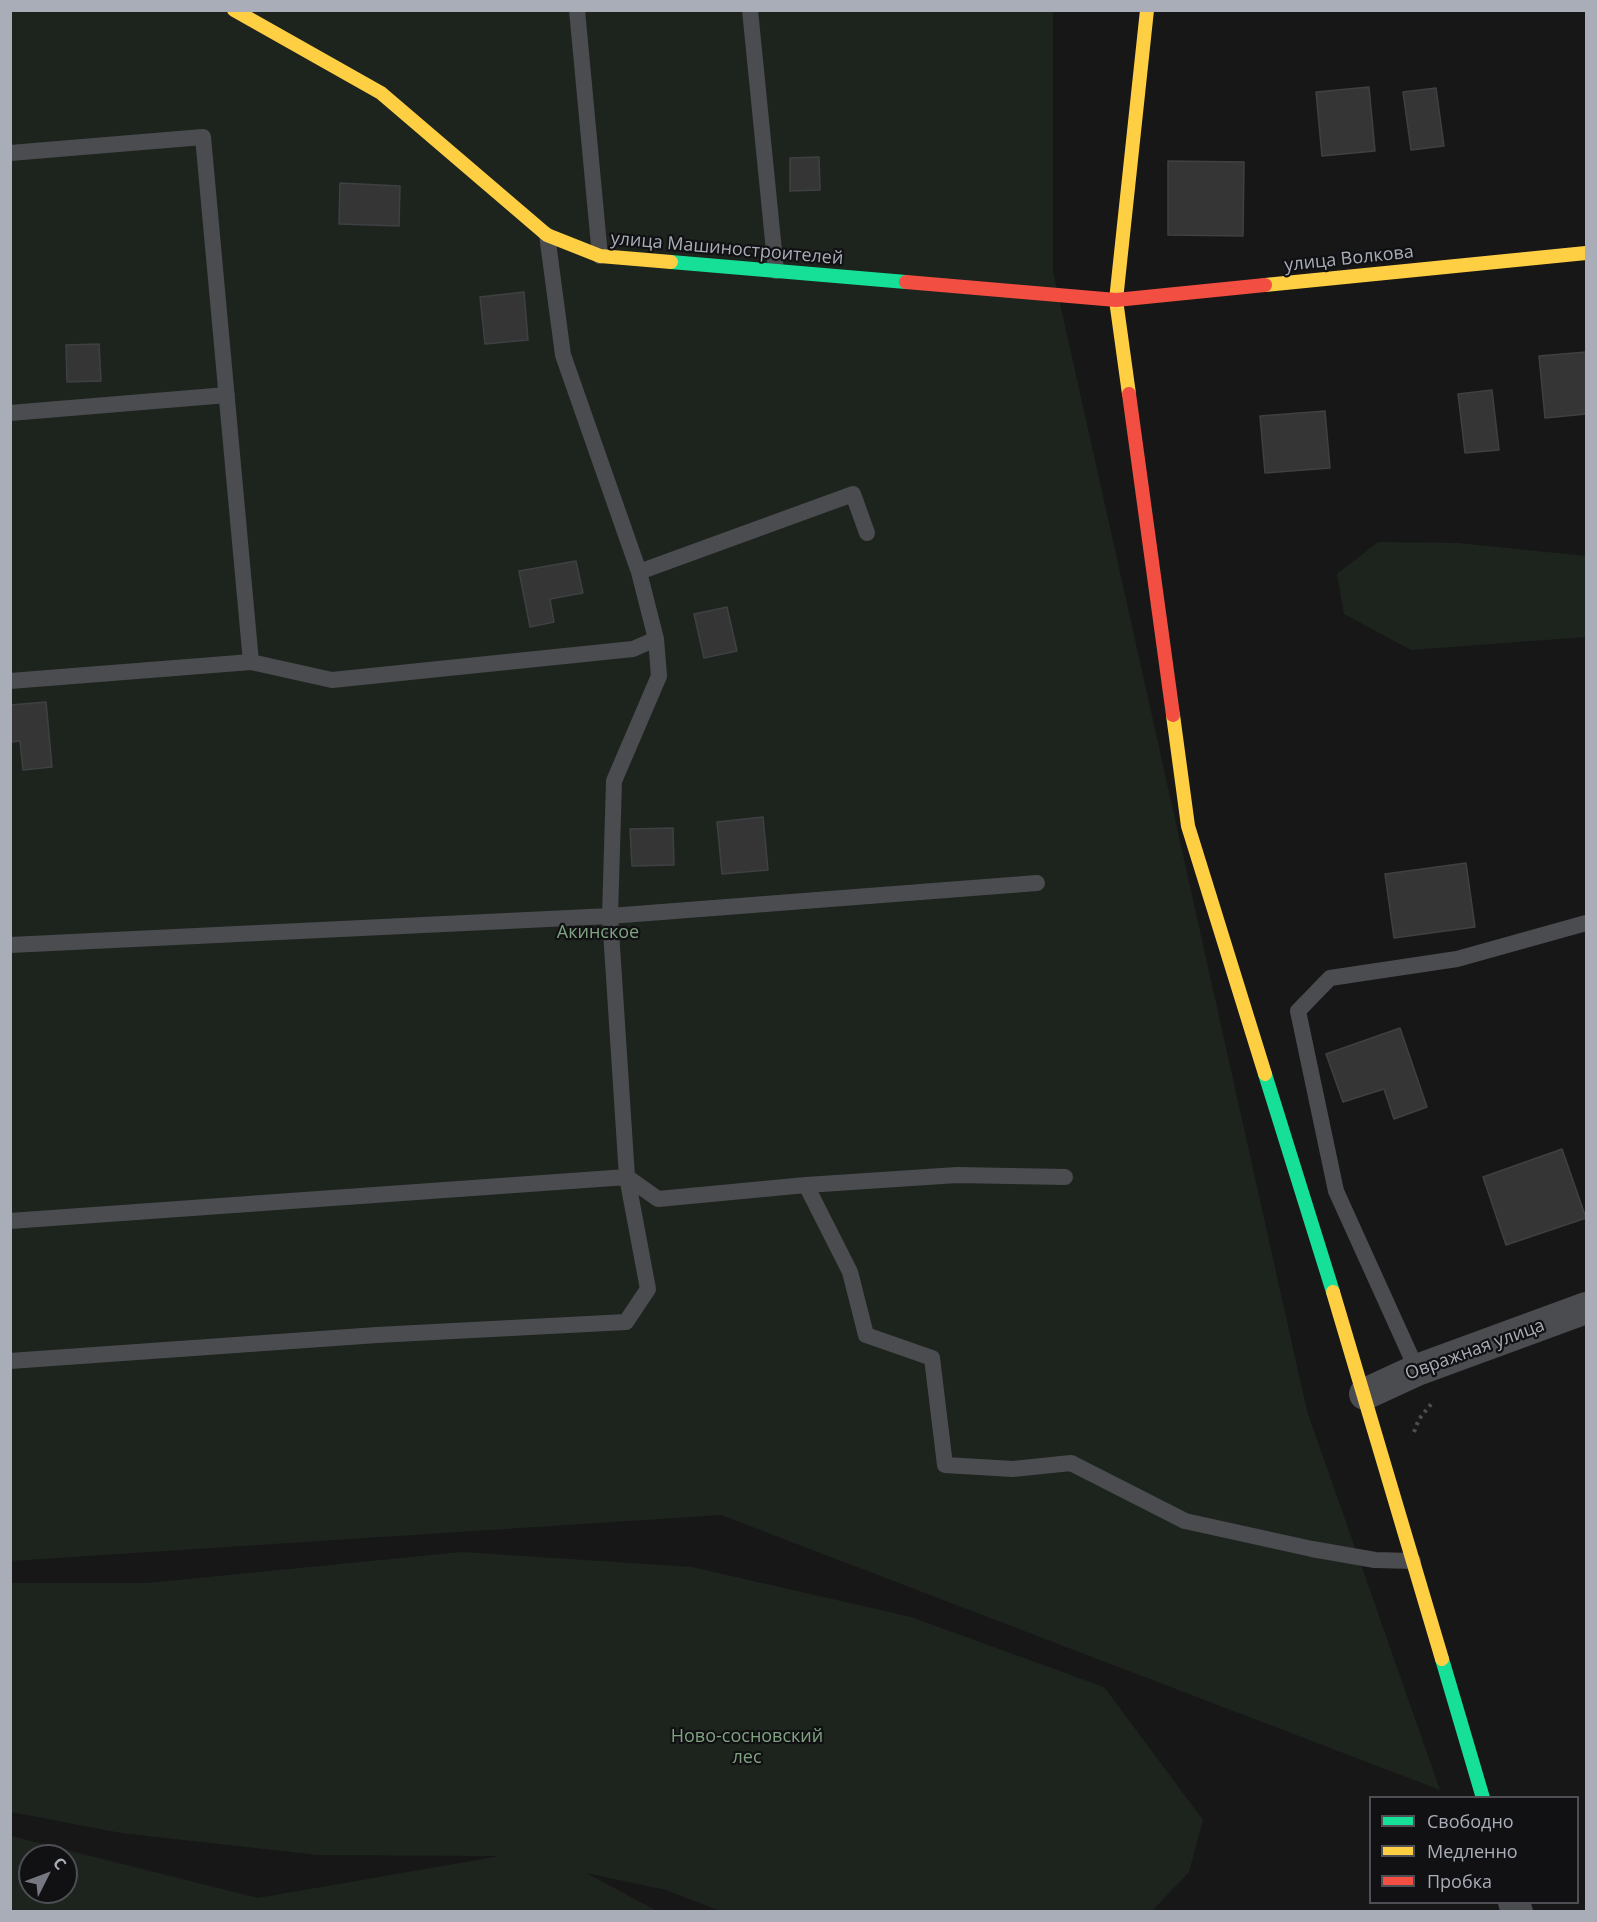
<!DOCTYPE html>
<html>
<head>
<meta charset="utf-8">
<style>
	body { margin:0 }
	#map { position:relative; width:1597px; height:1922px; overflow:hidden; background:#171717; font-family:"Open Sans",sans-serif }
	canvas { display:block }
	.frame { position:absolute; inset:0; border:12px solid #a8adb8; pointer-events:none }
	.legend { position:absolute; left:1369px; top:1796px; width:210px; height:108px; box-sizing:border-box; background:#111113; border:2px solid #4d4f55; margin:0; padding:8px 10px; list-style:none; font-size:18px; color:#a8adb8 }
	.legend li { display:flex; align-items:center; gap:12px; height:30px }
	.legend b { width:30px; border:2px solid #4d4f55 }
	.north { position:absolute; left:18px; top:1844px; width:60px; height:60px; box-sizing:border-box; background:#111113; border:2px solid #4d4f55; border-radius:50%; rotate:48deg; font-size:16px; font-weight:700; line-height:24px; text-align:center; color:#a8adb8 }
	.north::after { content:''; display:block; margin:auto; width:21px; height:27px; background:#757880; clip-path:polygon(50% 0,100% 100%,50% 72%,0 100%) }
</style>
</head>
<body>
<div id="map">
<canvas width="1597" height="1922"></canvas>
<div class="frame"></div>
<ul class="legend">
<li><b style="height:8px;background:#16e098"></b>Свободно</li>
<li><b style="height:8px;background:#ffcf43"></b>Медленно</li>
<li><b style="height:8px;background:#f24e42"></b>Пробка</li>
</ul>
<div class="north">С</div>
</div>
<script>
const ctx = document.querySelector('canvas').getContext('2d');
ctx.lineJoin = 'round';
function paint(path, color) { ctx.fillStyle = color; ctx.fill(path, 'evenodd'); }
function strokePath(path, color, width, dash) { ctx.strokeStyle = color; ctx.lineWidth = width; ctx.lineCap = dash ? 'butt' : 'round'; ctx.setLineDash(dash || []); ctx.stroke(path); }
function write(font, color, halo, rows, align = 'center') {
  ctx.font = font + ' "Open Sans",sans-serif'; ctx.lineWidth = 4.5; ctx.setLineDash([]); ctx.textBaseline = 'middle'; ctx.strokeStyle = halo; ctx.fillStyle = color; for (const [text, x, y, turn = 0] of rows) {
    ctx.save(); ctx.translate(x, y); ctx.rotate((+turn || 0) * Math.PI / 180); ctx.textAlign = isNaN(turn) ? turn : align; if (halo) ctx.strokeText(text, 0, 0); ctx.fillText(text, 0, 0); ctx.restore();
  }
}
paint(new Path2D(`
	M11 11H1053V272L1307 1411 1440 1790 721 1515 11 1561Z
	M1378 542 1458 543 1586 556V637L1411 650 1344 614 1337 574Z
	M462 1552 692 1567 911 1617 1104 1687 1203 1820 1189 1872 1151 1912 720 1911 666 1890 586 1873 657 1911H11V1836L258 1898 500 1856 318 1855 121 1833 11 1812V1583H147ZM30 1856H66V1892H30Z`), '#1d241e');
const building = new Path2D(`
	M1369 87 1375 151 1322 156 1316 92Z
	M1436 88 1444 146 1411 150 1403 92Z
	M819 157 820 190 790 191V158Z
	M1168 161 1244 162 1243 236 1168 235Z
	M340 183 400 186 399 226 339 224Z
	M524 292 528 340 485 344 480 297Z
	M99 344 101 381 67 382 66 345Z
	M1586 352V414L1545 418 1539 356Z
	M1492 390 1499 450 1465 453 1458 394Z
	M1325 411 1330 468 1265 473 1260 416Z
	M576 561 583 593 550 599 554 622 530 627 519 571Z
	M727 607 737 651 704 658 694 614Z
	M46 702 52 767 23 770 20 741 10 742V705Z
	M763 817 768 870 722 874 717 822Z
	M673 828 674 865 632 866 630 829Z
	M1466 863 1475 927 1394 938 1385 874Z
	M1400 1028 1427 1107 1394 1119 1384 1089 1343 1102 1326 1054Z
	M1562 1149 1586 1218 1506 1245 1483 1177Z`);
paint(building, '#353536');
strokePath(building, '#3f4043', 1.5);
strokePath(new Path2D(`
	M1414 1432 1419 1419 1432 1403`), '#4d4e52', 4, [3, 4.5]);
strokePath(new Path2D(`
	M577 10 600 256
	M750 10 776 271
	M10 153 203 137 251 662
	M10 413 227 395
	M639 572 853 494 867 533
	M10 681 251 662 332 680 633 649 656 639
	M10 945 610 916 1037 883
	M806 1185 957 1175 1065 1177
	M10 1221 627 1177 658 1199 806 1185 850 1272 866 1335 932 1358 945 1465 1013 1469 1071 1463 1185 1521 1312 1549 1375 1560 1413 1561
	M10 1361 377 1335 626 1322 648 1289 627 1177 610 916 614 781 659 676 656 639 639 572 563 355 547 235
	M1417 1370 1336 1191 1298 1011 1330 978 1457 959 1586 923`), '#4b4c50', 16);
strokePath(new Path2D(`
	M1365 1394 1417 1370 1586 1308
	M1514 1902 1517 1912`), '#4b4c50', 32);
strokePath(new Path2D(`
	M671 262 906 282
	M1265 1074 1333 1292
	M1442 1659 1483 1798`), '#16e098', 14);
strokePath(new Path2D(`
	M234 10 381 93 547 235 600 256 671 262
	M1265 285 1586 253
	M1129 394 1116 300 1147 10
	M1173 715 1188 826 1265 1074
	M1333 1292 1442 1659`), '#ffcf43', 14);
strokePath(new Path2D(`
	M906 282 1116 300 1265 285
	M1129 394 1173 715`), '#f24e42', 14);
write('18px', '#a8adb8', '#111113', [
	["улица Машиностроителей",727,249,5],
	["улица Волкова",1349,259,-6],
	["Овражная улица",1475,1350,-20]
]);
write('18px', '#7fa381', '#111113', [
	["Акинское",598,933],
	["Ново-сосновский",747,1737],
	["лес",747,1758]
]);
</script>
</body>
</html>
